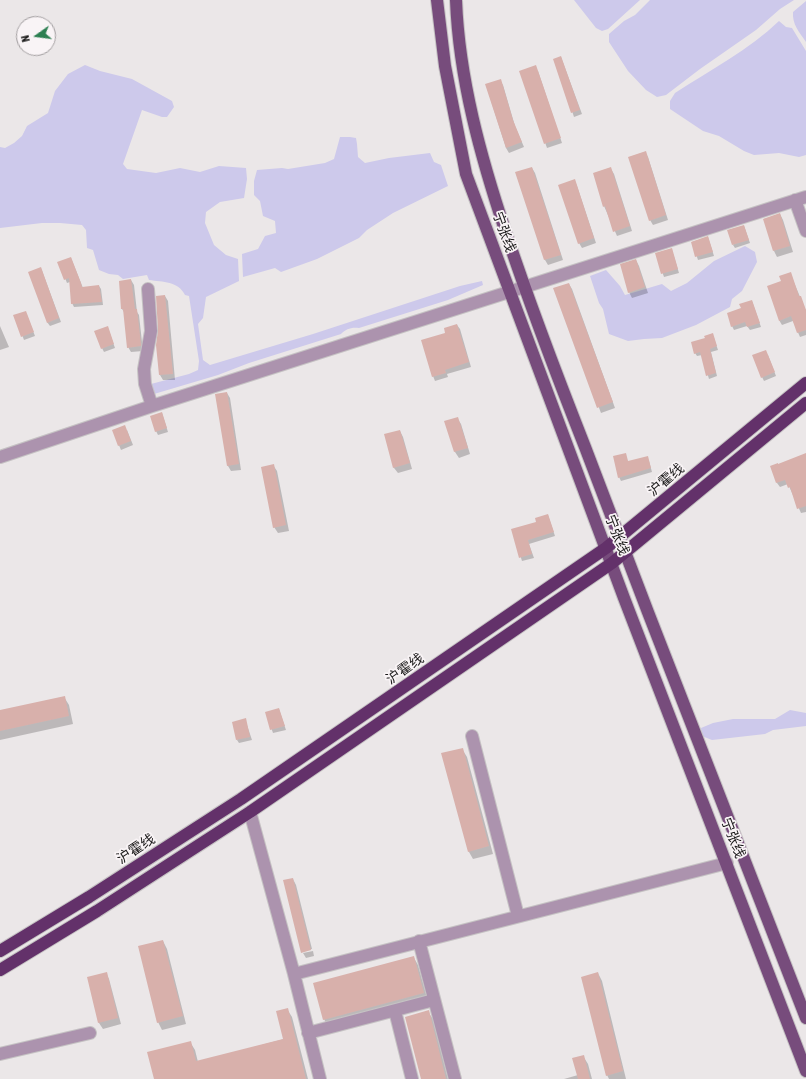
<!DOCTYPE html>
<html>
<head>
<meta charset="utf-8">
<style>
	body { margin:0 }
	#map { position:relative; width:806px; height:1079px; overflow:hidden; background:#ebe7e8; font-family:"Asap Condensed",sans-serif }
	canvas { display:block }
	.north { position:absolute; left:16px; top:16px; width:40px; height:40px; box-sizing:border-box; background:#f9f4f6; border:1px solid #a09c9e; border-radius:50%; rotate:256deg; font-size:11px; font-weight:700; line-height:16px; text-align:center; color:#1a1919 }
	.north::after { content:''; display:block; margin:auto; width:14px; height:18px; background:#2c7f51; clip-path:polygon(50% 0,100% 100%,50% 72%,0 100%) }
</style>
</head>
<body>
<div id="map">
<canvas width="806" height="1079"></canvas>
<div class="north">N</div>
</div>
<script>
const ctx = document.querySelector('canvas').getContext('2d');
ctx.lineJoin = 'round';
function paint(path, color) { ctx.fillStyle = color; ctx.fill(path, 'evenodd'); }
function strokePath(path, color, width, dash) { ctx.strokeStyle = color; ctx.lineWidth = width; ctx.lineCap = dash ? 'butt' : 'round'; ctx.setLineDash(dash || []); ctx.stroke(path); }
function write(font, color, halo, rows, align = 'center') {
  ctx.font = font + ' "Asap Condensed","Noto Sans SC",sans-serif'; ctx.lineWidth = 3.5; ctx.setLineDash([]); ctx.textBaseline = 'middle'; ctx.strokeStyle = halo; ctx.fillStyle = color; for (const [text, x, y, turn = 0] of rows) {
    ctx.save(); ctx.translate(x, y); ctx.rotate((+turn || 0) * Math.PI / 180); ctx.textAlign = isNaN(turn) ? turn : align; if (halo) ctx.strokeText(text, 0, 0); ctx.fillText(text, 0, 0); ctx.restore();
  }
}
paint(new Path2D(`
	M574 0H640L608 29 602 31 596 28Z
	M650 0H794L780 9 756 30 700 69 666 95 657 97 646 90 628 71 609 42V34L624 21 635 15Z
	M806 1V42C799 32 792 24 793 12Z
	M779 21 786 27 792 28 806 51V155L799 157 779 153 754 155 744 151 719 136 703 131 670 109V101L675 93C710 70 749 50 779 21Z
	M85 65 100 71 132 79 172 101 174 107 167 117H162L142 110 123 164 127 169 156 173 180 168 200 172 219 166 246 168 247 179 244 198 220 202 206 212 205 223 214 245 226 255 238 259 239 281 206 297 203 318 198 324 203 360 210 365 313 334 460 286 482 281 483 285 448 300 359 328C351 327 346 329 341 334L249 363 218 375 154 394 151 384 189 374 198 370 199 361 189 296 185 295C178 281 163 282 149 280L147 275 123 279 118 275 109 274 99 270 93 250 87 248 86 230 82 225 60 223H42L0 228V147L5 148 14 143 22 136 27 126 48 113 55 91 68 74Z
	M340 137H350L356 138 357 144 358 157 365 163 389 158 430 153 434 162 441 165 448 186 393 213 367 230 359 238 317 259 281 272 275 268 243 277 242 254 258 249 265 236 276 233 275 221 263 216 260 201 254 195V181L257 170 282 168 288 169 325 163 334 159Z
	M745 246 755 252 757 262 742 291 732 299 730 307 696 325 662 338 644 339 628 341 609 334 603 309 599 303 590 276 606 270 620 286 625 295 662 284 671 291 687 283 714 261Z
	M790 710 806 713V726L773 730 765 734 712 740 702 736 701 728 713 723 733 719H775Z`), '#cdc9eb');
paint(new Path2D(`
	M561 57 582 114 574 117 555 59Z
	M520 71H538L562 143 547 148Z
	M500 81 503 85 515 126 524 147 509 153 506 148 486 85Z
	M645 152 648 157 668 220 653 225 650 220Z
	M532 168 535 173 563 260 548 265 545 260 516 173Z
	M611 169 614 174 632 231 617 236 604 206Z
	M575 181 577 186 596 243 582 248 579 243Z
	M780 214 783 220 793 252 777 257 774 251 764 219Z
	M744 226 750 243 735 248 733 245Z
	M708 237 714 256 698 260 692 242Z
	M672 250 679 273 664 277 656 254Z
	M71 258 83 288 99 286 101 289 103 305 74 307 72 303 70 282 67 283 59 263Z
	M636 260 639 266 648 293 632 298 629 292Z
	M41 268 61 322 50 326 47 322Z
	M790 273 806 311V335L800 337 793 321 782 325 779 320 782 282Z
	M131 280 134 285 137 312 139 315 143 351 131 352 128 347 124 312 122 309Z
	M569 284 572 289 615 408 601 413 554 289Z
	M165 296 168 301 175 380H163L160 375 157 345Z
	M752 301 761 327 750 330 747 326 734 330 732 326 742 309Z
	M27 315 35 336 24 340 15 316Z
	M457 325 460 329 471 367 447 374 448 377 435 381 433 376 447 333Z
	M0 326 9 347 0 350Z
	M109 331 115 348 104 352 102 348Z
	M714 338 718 350 711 352 717 376 709 379 702 355 697 356 695 353Z
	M768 355 776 376 764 381 762 377Z
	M227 393 230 398 241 470 231 471 228 466Z
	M162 413 168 432 158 435 156 431Z
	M457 418 461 424 470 454 459 458 455 452 446 422Z
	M127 430 133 445 121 450 113 431Z
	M400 431 403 437 412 469 398 473 394 468 385 435Z
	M625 454 628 462 649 461 652 472 621 481 619 477Z
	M806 454V512L801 513 788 484 780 487 777 483 778 465Z
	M273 465 277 471 289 531 278 533 274 527Z
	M548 515 555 536 529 544 534 558 522 561 512 530 537 523Z
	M64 697 69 705 73 724 0 740V711Z
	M279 709 286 730 273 733 266 713Z
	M245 719 252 740 239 743 237 740Z
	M462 749 467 757 493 854 473 859 469 852Z
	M293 879 296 885 312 949 302 951Z
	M163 941 167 949 186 1024 162 1030 158 1022Z
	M313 951 314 956 306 958 303 953Z
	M414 958 418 965 428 1001 328 1027 324 1019Z
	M106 973 109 979 121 1024 103 1029 99 1023 88 978Z
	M598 973 602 981 626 1079H609L607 1075Z
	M287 1009 292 1017 308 1079H155L190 1042 195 1050 198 1062 284 1039Z
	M428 1012 433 1019 448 1079H422Z
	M583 1056 588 1064 592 1079H564L578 1075Z`), '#0003');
paint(new Path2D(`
	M561 56 580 110 571 113 553 59Z
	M536 65 561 138 544 144 519 71Z
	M501 79 513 120 522 142 506 148 485 84Z
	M646 151 666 215 649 221 628 157Z
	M532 167 561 255 544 260 515 172Z
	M611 167 630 226 613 232 605 206 603 207 593 173Z
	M575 179 594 238 578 244 558 185Z
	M780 213 790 246 773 251 763 219Z
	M744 225 749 240 732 245 727 230Z
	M708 236 713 252 695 257 691 242Z
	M672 248 678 269 661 274 655 253Z
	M71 257 81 283 82 287 99 285 102 302 71 304 69 278 64 280 57 262Z
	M636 259 645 287 628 293 620 264Z
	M41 267 59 318 47 323 28 272Z
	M791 272 799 296H801L806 310V330L797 333 791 316 779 321 767 286 781 281 779 276Z
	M131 279 135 309H137L141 344V346L127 348 123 309H121L119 281Z
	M569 283 613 402 597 408 553 288Z
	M165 295 173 374 159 375 156 345 158 330 156 296Z
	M752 300 760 323 747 327 745 322 731 327 727 313 741 308 739 304Z
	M26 311 34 332 21 337 13 315Z
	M457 324 469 362 445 370 446 373 432 377 421 340 445 333 444 328Z
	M108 326 114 344 101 349 94 331Z
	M713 333 717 346 710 349 716 373 706 376 700 352 694 354 691 342 705 338 704 336Z
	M766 350 775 372 761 378 752 355Z
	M227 392 239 464 227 466 215 394Z
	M162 412 167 428 155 432 150 416Z
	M458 417 468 448 454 452 444 421Z
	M125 425 131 441 118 446 112 430Z
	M400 430 410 463 393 468 384 434Z
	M626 453 628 461 648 456 651 468 618 478 613 456Z
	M806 453V506L797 509 790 487 788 488 785 480 776 483 770 466 778 463V464Z
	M274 464 286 525 273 528 261 467Z
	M548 514 554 532 528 540 532 554 519 558 511 529 536 522 535 518Z
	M65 696 69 716 0 731V710Z
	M279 708 285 726 270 730 265 712Z
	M246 718 250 737 236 740 232 722Z
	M463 748 489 846 468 852 441 753Z
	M293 878 311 950 301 953 283 880Z
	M163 940 183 1016 157 1023 138 946Z
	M414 956 424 993 323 1020 313 983Z
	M107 972 118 1018 98 1023 87 977Z
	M598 972 623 1071 606 1076 581 977Z
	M288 1008 306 1079H154L147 1052 191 1041 196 1061 283 1039 276 1011Z
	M429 1010 446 1079H421L405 1017Z
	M584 1055 590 1079H578L572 1058Z`), '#d8b0ab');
const minor = new Path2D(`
	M795 200 806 231
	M148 289 151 331 144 369 145 384 152 406
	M0 457 152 406 806 197
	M472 736 518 916
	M250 812 294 974 320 1079
	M419 941 455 1079
	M294 974 727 863
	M395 1011 412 1079
	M308 1033 434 1000
	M0 1054 90 1033`);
const major = new Path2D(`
	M437 0 445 66 466 174 624 598 806 1071
	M456 0C459 79 481 158 506 233 530 305 557 376 585 447 657 638 732 828 806 1018`);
const highway = new Path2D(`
	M0 951 89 897 241 799 606 548 806 383
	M0 970 97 911 250 812 612 563 806 403`);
strokePath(minor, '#c5c2c3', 14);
strokePath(major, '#c5c2c3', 14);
strokePath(highway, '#c5c2c3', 14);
strokePath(minor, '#ac93ae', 12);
strokePath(major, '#774c7c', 12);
strokePath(highway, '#63316a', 12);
write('14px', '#1a1919', '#f9f4f6', [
	["宁张线",504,232,70],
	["沪霍线",666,480,-40],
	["宁张线",617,535,69],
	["沪霍线",405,669,-35],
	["宁张线",733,838,69],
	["沪霍线",136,849,-33]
]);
</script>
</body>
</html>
